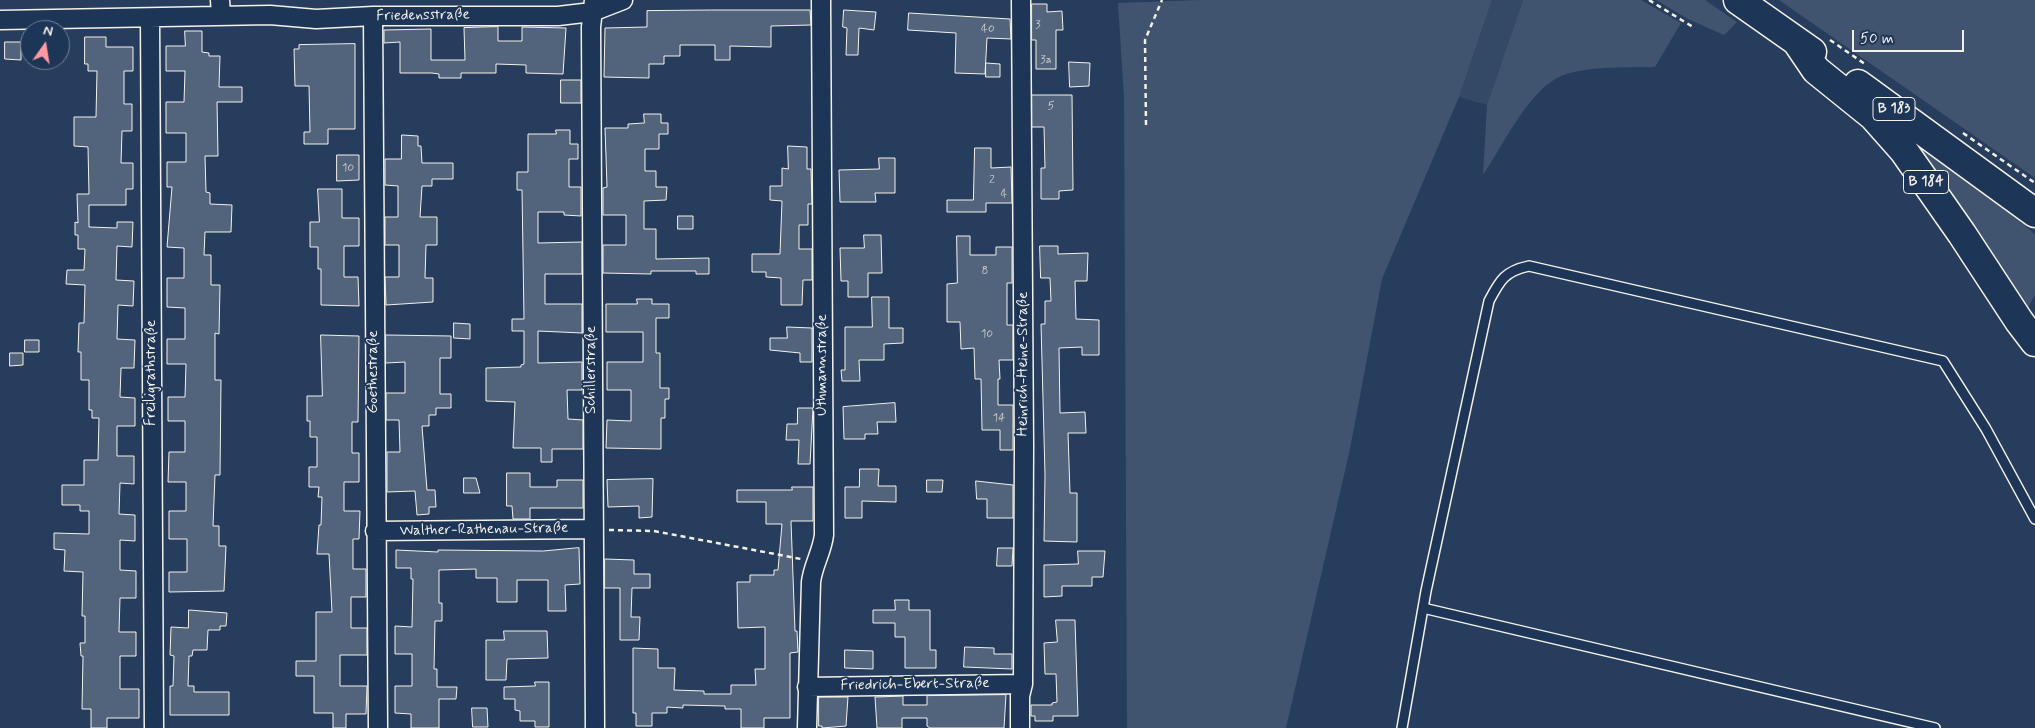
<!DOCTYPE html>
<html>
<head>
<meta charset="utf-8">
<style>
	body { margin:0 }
	#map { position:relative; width:2035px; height:728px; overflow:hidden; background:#263d5d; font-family:Mynerve,sans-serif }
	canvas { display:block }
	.north { position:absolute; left:20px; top:20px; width:50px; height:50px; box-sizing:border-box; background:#1d3557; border:1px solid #738091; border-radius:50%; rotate:13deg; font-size:14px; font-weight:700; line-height:20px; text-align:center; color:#f4f1e8 }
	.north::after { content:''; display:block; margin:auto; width:18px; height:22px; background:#ff9aa2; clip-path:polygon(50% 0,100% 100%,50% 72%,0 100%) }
	.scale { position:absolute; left:1852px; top:30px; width:112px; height:22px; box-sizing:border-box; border:2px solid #f4f1e8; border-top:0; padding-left:6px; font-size:15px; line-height:18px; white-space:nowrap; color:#f4f1e8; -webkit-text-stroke:4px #1d3557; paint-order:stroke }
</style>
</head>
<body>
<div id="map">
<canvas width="2035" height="728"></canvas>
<div class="north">N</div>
<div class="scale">50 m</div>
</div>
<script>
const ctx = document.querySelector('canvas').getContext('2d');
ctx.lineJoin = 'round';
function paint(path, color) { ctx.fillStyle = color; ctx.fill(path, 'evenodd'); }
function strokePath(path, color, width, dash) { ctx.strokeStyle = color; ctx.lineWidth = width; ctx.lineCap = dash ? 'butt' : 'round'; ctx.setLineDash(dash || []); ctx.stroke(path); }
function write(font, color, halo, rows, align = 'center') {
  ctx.font = font + ' Mynerve,sans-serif'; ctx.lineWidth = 4; ctx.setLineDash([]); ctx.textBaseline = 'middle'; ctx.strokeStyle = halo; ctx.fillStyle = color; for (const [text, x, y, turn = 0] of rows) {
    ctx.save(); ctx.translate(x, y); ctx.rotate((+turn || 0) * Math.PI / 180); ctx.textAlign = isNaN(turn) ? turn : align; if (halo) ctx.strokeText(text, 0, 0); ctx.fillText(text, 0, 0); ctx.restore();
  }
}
paint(new Path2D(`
	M1492 0H1523L1487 105 1459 97Z`), '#334966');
paint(new Path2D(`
	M1200 0H1492L1459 97 1382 279 1350 449 1286 728H1127L1124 97 1118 3Z
	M1523 0H1641L1681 23 1655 67C1627 68 1582 65 1557 78 1527 94 1502 147 1483 175L1487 105Z
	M1656 0H1705L1737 22 1724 35 1688 19Z
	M1779 0H2035V178Z
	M1893 118 2035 234V294L2023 318Z`), '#40546f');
const building = new Path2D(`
	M1032 4H1047V12L1062 11 1063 30H1056V69H1036V40H1032Z
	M712 10H810L811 25 771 26V47L730 46V60H715V45H680V56H664V64H649V78L604 77 605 28 647 27V11Z
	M844 10 876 12 874 30 859 28 858 55H846L847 28 843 27Z
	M909 13 1010 19 1011 39 987 38 985 74 955 73 956 33 908 30Z
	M498 27V41H522V27L566 28 563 74 526 73V65L496 64V73H461V78H439V74L432 73H400V42L384 43V30L431 29V60H465L464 28Z
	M185 31H202V52L209 53V56H220L219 87H242V102H217L218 156H205L206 192 210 193V204L232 205 231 232H205L204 255H211V285H220L219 334 215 333V380H221L220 475H215L213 526H219V546H226L224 591 169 592V572H187V539H169V511H186V482H168L169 452H185V421H168V397H185L186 364H167V339H185V308L167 307V278H184V248L167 247 172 187H167V162H186V133H166V102H184L185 71H166V46H185Z
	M85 37H106V47H133V71H124V104H132V131H122L121 163H133V189H126V205H89V227L117 228V222H133L132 247 117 246 116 280 134 281 133 306 118 305 117 339 135 340 134 368H121L120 397 135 398V426H117V456H134V484L120 483 119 514 135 515V541L120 540V570L136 571V598H120L119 632H136V656H120V689H139V718H107V728H91V709H82L83 656H81L80 643H85V616H82L83 572 64 571 65 550 54 549V533L89 534V511H80V505H62V485H84V460H98L99 418H92V410H89V380H81V352H78L79 323H84L85 285 66 284 67 270H84L85 249H78V235H75V222L78 223 77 194H89L88 147 74 146V117H96L97 71H88V64H85Z
	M5 42H21V60L5 59Z
	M355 44V129H328V144H304V132H310L309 86H295L294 49H299V45Z
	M1069 62 1090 63 1089 86 1070 87Z
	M986 63 1000 64V77H986Z
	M561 80H581V103H561Z
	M1032 95H1072L1073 190 1059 191V199H1041V168H1045L1044 127H1032Z
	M644 114H661V123H668V134H659V149H645V171H656V187H667L666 200 644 201V229H656V259L709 258V274H696V271H651V274L603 273V245H626V215H603V188L607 187 605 128H628V124L644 123Z
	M556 130H570V144H578V159H569V187H581V216L564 215V212H538V243L582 242V274H545V304H582V333L538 331V363L582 362V390H567L568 419 583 420V449H552V462H541V448H513L515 402 486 401V368L521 367V365L524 364V331H512V319H524L522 190H517V172H528V134H556Z
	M402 135 418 136V146H421L422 163H453V179H432V186H422L420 217H437V245H426L425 278H433V302L386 305 385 277H399V245H385V217H398V186L385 185V159H401Z
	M788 146 807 147V169H811L812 204H808V225H799V249H812V280H803L802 305H781V278L766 277V272H752V254H780L782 201 770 200V186H782V168L788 169Z
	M975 148H991V168L1011 167 1012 203H986V212H947V200H973Z
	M337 155H359V180L337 181Z
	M879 158H895V193H875L876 202H840L839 170 879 169Z
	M318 189H342V218H359V246H344V277H358L359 306 321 305V269H318V247H310V222H319Z
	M678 216H693V229H678Z
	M864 235H881L882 273H868V297H848V281H841L840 248H864Z
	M957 236H970V255H996V247H1012V283H1007V325H1013V360H999L1000 379H998V405H1013V450H1000V430H982L981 379H975L974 348 961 349 960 322H947V284L957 283Z
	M1040 246H1058V254L1088 253 1087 281H1075L1076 319 1099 320V355H1082V347L1059 348 1060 413 1085 412 1086 433H1068L1070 493H1077V542L1044 541 1045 475 1041 324H1045V301H1051L1050 278H1041Z
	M872 297H889V328H903V343L884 344V360H859L860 381H842L841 370H845V327H872Z
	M637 299H652V304H669V318H656V353H660V388H669V399H665V418H661V449L606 448 607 420 631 421V390H607V362H643V332H606V304H637Z
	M454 323 470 324V339L454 338Z
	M787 327 812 328V362H800V353L770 350V338H787Z
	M321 335 359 336 358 422H352V453H359V482H344V511H360L359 539H353V569H366V597H351V628H367V655H340V686H367L366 714H346V728H333V713H314V676H296V661H316V612H332L329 554H317L319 525H321L322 497H318L319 487H309V467H317V437H310V421H307V396H322Z
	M386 335 451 336V358H440V394H451V408H436V415H429V426H422L427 490H435L436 507H429V514L417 515 415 491 387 492V452H400L399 420H386V393H405V362L386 363Z
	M25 340H39V352H25Z
	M10 353H23V365L10 366Z
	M895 403 896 422H877L878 434H865V439H844L843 407Z
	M798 408H813L810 464H798L799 440H786L787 424H797Z
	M860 469H879L878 486H896V502L862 501V518H845V487H859Z
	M507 473H530V487H557V480H583V508H530V519H513L512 506H507Z
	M464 478H476L480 493H464Z
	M653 479 652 517 639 518V506L608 507 607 480Z
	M927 480H943L942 492H927Z
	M976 481 1013 485V518H987V499H977Z
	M792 487H813V521H791L795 631H797L798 652 790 653V718H764V728H741V709H725V706L683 705V708L667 707V713H652V726H636V713H633V648L658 649V668H675L674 690 704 691V694H731V685H756L755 669H765V627L738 628 737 582H750V575H774V570H778L782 524H766V502H737V490H792Z
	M579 548 580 584 565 585 566 611H548V580H517V602H497V578H476V569L439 570V603H442V621H435L434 669H437V687H457L456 699H439V728H411V714L395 713V686H412V654H395V626L412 627 413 579H411V568H396V550L438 552V550L543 551Z
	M998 548H1013L1012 566H997Z
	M1078 551H1105L1103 577H1092V586H1062V596L1044 597V565L1078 564Z
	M605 559 634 560V574H650V588H632L631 617H640L639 640H620V588H605Z
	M895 600H909V610H930V650H936V668H905V637H895V623H873V610H895Z
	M189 610 227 613 226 626H220V630H208L207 650H193L192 656H189L188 686H194V692H229V715H170V686H173L174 656 170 655 171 627 188 628Z
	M1056 620H1075L1078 716H1053V721H1035V716H1031V705H1052V703L1057 702 1056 674H1045L1044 643 1057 642Z
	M504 631H547L548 658 507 659 506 680H486V640H504Z
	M965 647 994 648V654H1012V669L964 667Z
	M845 650 873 651V669L845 668Z
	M535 682H549V727H535V721H520V711L515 710V699H504V687L535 686Z
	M1006 695 1004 728H930L927 726V718H902V728H877L875 697 903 696V705H927V696Z
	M819 697H848L846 726 822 728V726H819Z
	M472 708H487L488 727H473Z`);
paint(building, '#52647b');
strokePath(building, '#f4f1e8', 1);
const service = new Path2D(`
	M1423 608 1935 728
	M1402 728 1426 591 1489 301C1500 280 1505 271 1529 266L1943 361 1986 429 2035 519`);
const minor = new Path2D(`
	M220 0 221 15
	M594 0 591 27 595 728
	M373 16 378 728
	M150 18 154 728
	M0 20 270 15 316 19 373 16H558L592 12 623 0
	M375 531 593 529
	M807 687 1023 684
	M807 728 811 582C813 565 822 552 824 535L821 0
	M1020 728V696L1023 684 1024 445 1021 0`);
const primary = new Path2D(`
	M1738 0 1812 52
	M1797 42 1816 70 1873 116 1904 151 1962 234 2019 321 2035 342
	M1858 84 2035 213`);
strokePath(service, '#f4f1e8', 12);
strokePath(minor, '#f4f1e8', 21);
strokePath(primary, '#f4f1e8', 31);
strokePath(new Path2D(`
	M1649 0 1693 27
	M1830 40 1865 64
	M1146 125 1145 40 1162 0
	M1963 133 2035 183
	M609 530 654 531 801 559`), '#f4f1e8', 2.5, [5, 4]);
strokePath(service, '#1d3557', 9);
strokePath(minor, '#1d3557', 18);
strokePath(primary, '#1d3557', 28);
write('12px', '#cccecd', null, [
	["3",1038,25],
	["40",988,29],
	["3a",1046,60],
	["5",1051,106],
	["10",348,168],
	["2",992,180],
	["4",1004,194],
	["8",985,271],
	["10",987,334],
	["14",999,418]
]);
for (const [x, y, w] of [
	[1894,109,42],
	[1926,182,45]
]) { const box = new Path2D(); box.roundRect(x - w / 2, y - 11.5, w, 23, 4); ctx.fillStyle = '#1d3557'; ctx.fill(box); strokePath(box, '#f4f1e8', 1); }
write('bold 14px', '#f4f1e8', null, [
	["B 183",1894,109],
	["B 184",1926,182]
]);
write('15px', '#f4f1e8', '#1d3557', [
	["Friedensstraße",423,16,-1],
	["Heinrich-Heine-Straße",1024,364,-90],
	["Uthmannstraße",823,365,-90],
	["Schillerstraße",592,370,-90],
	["Goethestraße",374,372,-90],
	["Freiligrathstraße",152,373,-90],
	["Walther-Rathenau-Straße",484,530,-1],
	["Friedrich-Ebert-Straße",915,685,-1]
]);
</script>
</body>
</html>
